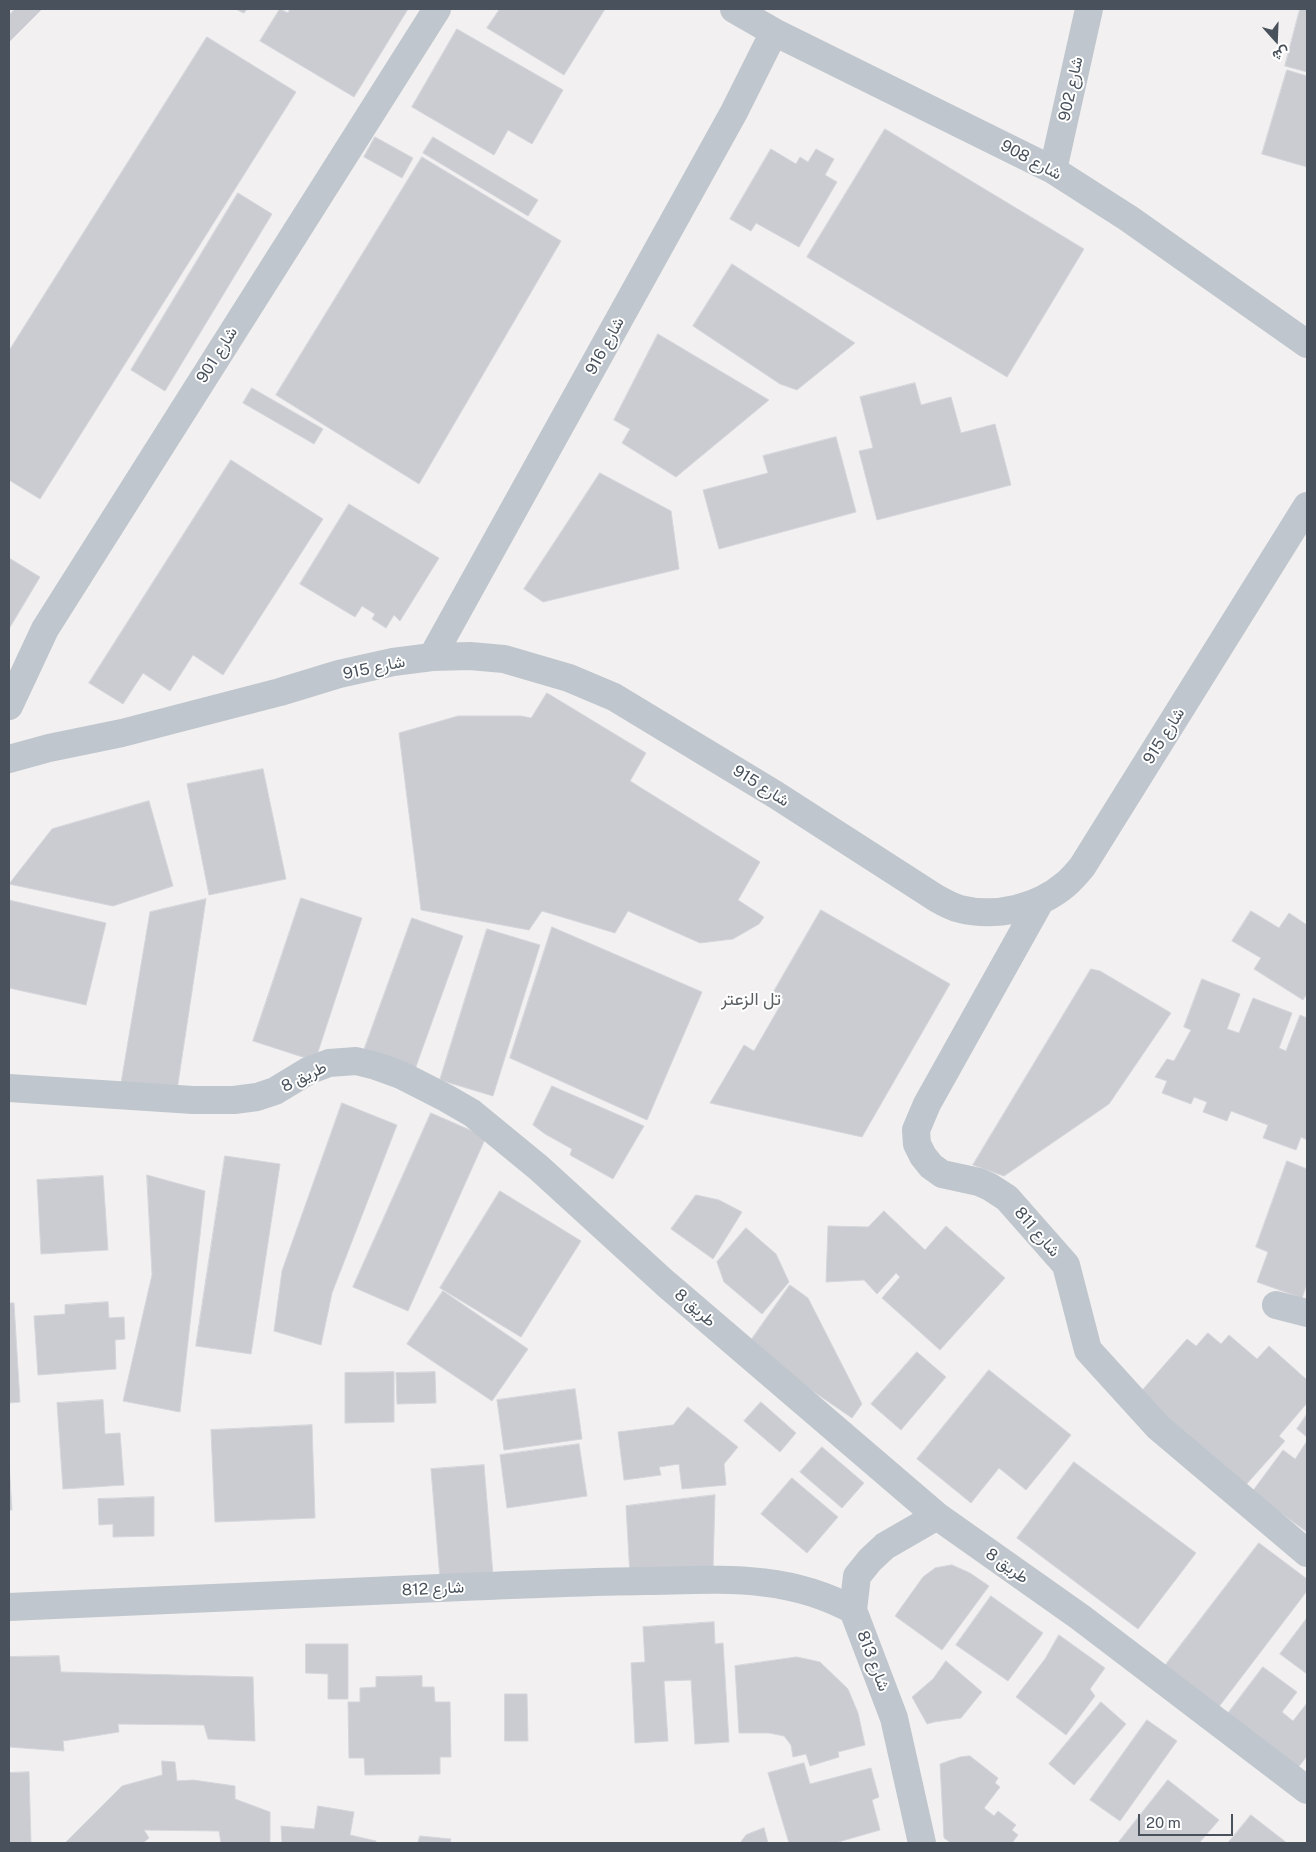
<!DOCTYPE html>
<html>
<head>
<meta charset="utf-8">
<style>
	body { margin:0 }
	#map { position:relative; width:1316px; height:1852px; overflow:hidden; background:#f2f0f0; font-family:"Public Sans",Vazirmatn,sans-serif }
	canvas { display:block }
	.frame { position:absolute; inset:0; border:10px solid #49525c; pointer-events:none }
	.north { position:absolute; left:1251px; top:15px; width:50px; height:50px; -webkit-text-stroke:4px #fff; paint-order:stroke; rotate:160deg; font-size:14px; font-weight:700; line-height:20px; text-align:center; color:#49525c }
	.north::after { content:''; display:block; margin:auto; width:18px; height:22px; background:#49525c; clip-path:polygon(50% 0,100% 100%,50% 72%,0 100%) }
	.scale { position:absolute; left:1138px; top:1814px; width:95px; height:22px; box-sizing:border-box; border:2px solid #49525c; border-top:0; padding-left:6px; font-size:15px; line-height:18px; white-space:nowrap; color:#49525c; -webkit-text-stroke:4px #fff; paint-order:stroke }
</style>
</head>
<body>
<div id="map">
<canvas width="1316" height="1852"></canvas>
<div class="frame"></div>
<div class="north">ش</div>
<div class="scale">20 m</div>
</div>
<script>
const ctx = document.querySelector('canvas').getContext('2d');
ctx.lineJoin = 'round';
function paint(path, color) { ctx.fillStyle = color; ctx.fill(path, 'evenodd'); }
function strokePath(path, color, width, dash) { ctx.strokeStyle = color; ctx.lineWidth = width; ctx.lineCap = dash ? 'butt' : 'round'; ctx.setLineDash(dash || []); ctx.stroke(path); }
function write(font, color, halo, rows, align = 'center') {
  ctx.font = font + ' "Public Sans",Vazirmatn,sans-serif'; ctx.lineWidth = 4; ctx.setLineDash([]); ctx.textBaseline = 'middle'; ctx.strokeStyle = halo; ctx.fillStyle = color; for (const [text, x, y, turn = 0] of rows) {
    ctx.save(); ctx.translate(x, y); ctx.rotate((+turn || 0) * Math.PI / 180); ctx.textAlign = isNaN(turn) ? turn : align; if (halo) ctx.strokeText(text, 0, 0); ctx.fillText(text, 0, 0); ctx.restore();
  }
}
const building = new Path2D(`
	M15 9H42L9 42V15Z
	M236 9H247L244 13Z
	M280 9 288 13 290 9H408L354 97 260 41Z
	M500 9H605L564 75 487 28Z
	M1300 9H1307V72L1285 66Z
	M457 29 563 90 532 144 508 130 494 155 412 107Z
	M207 37 296 92 40 499 9 480V351Z
	M1287 70 1307 76V167L1262 154Z
	M885 129 1084 249 1007 377 807 257Z
	M375 137 413 158 402 178 364 157Z
	M433 137 538 200 528 216 423 153Z
	M771 149 796 164 800 157 808 162 816 149 834 159 825 175 837 182 799 247 756 223 751 231 730 219Z
	M422 157 561 241 419 484 276 395Z
	M238 193 272 214 165 391 131 370Z
	M732 264 855 343 797 390 780 384 693 326Z
	M658 334 769 400 676 477 622 443 630 429 614 420Z
	M915 383 921 405 951 397 961 433 995 424 1011 485 877 520 859 451 873 448 860 397Z
	M252 388 323 429 314 444 243 403Z
	M836 437 856 512 719 549 703 490 768 473 763 456Z
	M231 460 323 519 223 675 193 655 170 691 143 673 123 704 89 683Z
	M600 473 671 511 679 569 543 602 524 589Z
	M349 504 439 558 400 621 394 615 386 628 372 619 375 614 362 606 355 617 300 584Z
	M9 558 40 577 9 629Z
	M547 693 646 753 630 781 760 862 738 900 764 917 759 924 733 939 700 943 628 911 615 933 542 911 529 930 421 910 399 733 458 716H521L531 718Z
	M263 769 286 879 209 895 187 784Z
	M149 801 173 886 113 906 9 884 52 829Z
	M301 898 362 918 315 1061 253 1041Z
	M206 899 177 1090 121 1083 150 912Z
	M9 900 106 923 86 1005 9 988Z
	M821 910 950 984 862 1137 710 1103 744 1045 754 1051 784 999 773 993Z
	M1251 911 1279 928 1289 913 1307 925V994L1303 1000 1254 969 1261 958 1232 941Z
	M412 918 463 936 414 1072 363 1053Z
	M552 927 702 992 647 1120 510 1058Z
	M487 929 540 945 493 1096 440 1080Z
	M1091 969 1100 971 1171 1013 1109 1104 1004 1176 973 1165Z
	M1202 979 1240 994 1227 1029 1239 1033 1253 998 1292 1013 1279 1048 1286 1051 1300 1015 1307 1018V1140L1301 1137 1296 1150 1263 1138 1268 1125 1231 1111 1227 1121 1203 1112 1207 1102 1194 1097 1191 1104 1162 1093 1167 1081 1155 1077 1167 1059 1174 1061 1191 1030 1184 1027Z
	M552 1086 644 1126 613 1179 570 1155 572 1149 545 1134 533 1125Z
	M342 1103 397 1125 332 1293 321 1345 274 1331 282 1271Z
	M431 1113 486 1137 408 1311 353 1287Z
	M225 1156 280 1164 251 1354 196 1346Z
	M1287 1161 1307 1169V1284L1302 1298 1257 1282 1268 1252 1256 1247Z
	M147 1175 205 1191 180 1412 123 1401 152 1275Z
	M103 1176 108 1250 41 1254 37 1180Z
	M500 1191 581 1241 521 1337 440 1288Z
	M696 1195 719 1200 742 1212 713 1259 671 1229Z
	M884 1211 925 1250 946 1226 1005 1278 940 1350 882 1298 900 1277 896 1273 877 1294 864 1280 826 1282 828 1226 868 1227Z
	M746 1228 776 1254 789 1282 762 1314 724 1282 717 1262Z
	M790 1285 808 1298 862 1404 852 1418 747 1346Z
	M443 1291 528 1349 492 1401 407 1344Z
	M108 1302 109 1318 124 1317 125 1339 115 1340 116 1369 38 1375 34 1316 65 1314V1305Z
	M9 1303H14L20 1402 9 1403Z
	M1208 1333 1221 1344 1229 1335 1257 1359 1269 1346 1307 1380V1403L1279 1436 1285 1441 1244 1487 1138 1395 1187 1339 1196 1346Z
	M917 1352 946 1377 901 1430 871 1404Z
	M989 1370 1071 1435 1026 1490 999 1468 971 1503 917 1459Z
	M394 1372V1422L345 1423V1373Z
	M435 1372 436 1403 397 1404 396 1373Z
	M575 1389 582 1439 504 1450 497 1400Z
	M103 1400 105 1434 120 1433 124 1485 63 1489 57 1403Z
	M761 1402 796 1433 780 1452 744 1421Z
	M688 1407 738 1447 724 1464 726 1485 682 1489 679 1464 659 1467 661 1475 624 1480 618 1432 673 1425Z
	M1307 1414V1437L1297 1429Z
	M312 1425 315 1518 215 1522 211 1430Z
	M1307 1441V1532L1252 1492 1283 1450 1295 1459Z
	M579 1444 587 1496 507 1508 500 1455Z
	M822 1447 864 1483 842 1508 800 1472Z
	M1074 1462 1196 1553 1138 1629 1017 1538Z
	M9 1463 12 1510H9Z
	M484 1465 493 1575 440 1579 431 1469Z
	M792 1478 838 1517 807 1553 761 1514Z
	M715 1495 713 1571 630 1576 626 1506Z
	M154 1497V1536L113 1537V1524L99 1525 98 1499Z
	M1259 1543 1307 1579V1591L1218 1708 1164 1667Z
	M952 1565 970 1573 989 1586 942 1650 895 1616 923 1577 935 1568Z
	M991 1596 1043 1633 1008 1681 956 1645Z
	M1307 1618V1674L1280 1654Z
	M714 1622 715 1644 723 1643 729 1742 695 1744 691 1680 664 1681 668 1741 635 1743 631 1663 645 1662 643 1627Z
	M1059 1635 1105 1668 1090 1689 1095 1696 1066 1735 1016 1697 1045 1659Z
	M306 1644H348V1699H328V1674L306 1673Z
	M59 1656 61 1672 253 1677 255 1741 208 1739 204 1725 118 1724 119 1732 63 1741 64 1751 9 1747V1657Z
	M797 1657 820 1662 848 1689 858 1713 865 1745 838 1752 839 1757 810 1766 806 1754 793 1757 791 1745 784 1736 769 1733H739L735 1666Z
	M946 1661 982 1692 961 1718 934 1722 927 1724 912 1697 933 1679Z
	M1263 1667 1297 1692 1282 1712 1293 1721 1307 1703V1756L1297 1769 1226 1716Z
	M422 1676V1687H434L435 1702H450L451 1757H440V1774L365 1775 364 1758H349L348 1702H360V1688L376 1687V1677Z
	M505 1694H527L528 1741H505Z
	M1101 1702 1126 1724 1074 1785 1049 1764Z
	M1147 1720 1177 1741 1120 1821 1090 1800Z
	M970 1756 998 1778 995 1783 1000 1787 984 1808 994 1816 998 1811 1016 1825 1012 1830 1018 1835 1012 1843H951L944 1838 940 1764 960 1757Z
	M162 1761 175 1762 177 1781 193 1780 235 1786V1799L270 1812V1843H221L219 1831 144 1830 149 1838 143 1843H65L122 1786 162 1775Z
	M804 1763 810 1784 871 1768 879 1797 872 1800 880 1830 835 1843H789L768 1773Z
	M29 1772 31 1843H9V1773Z
	M1168 1780 1219 1820 1199 1843H1118Z
	M318 1806 354 1812 350 1835 376 1841V1843H282L281 1826 314 1829Z
	M1251 1815 1287 1843H1228Z
	M764 1828 768 1843H740L746 1835Z
	M420 1836 451 1839 450 1843H418Z`);
paint(building, '#caccd2');
strokePath(building, '#d4d6db', 1);
strokePath(new Path2D(`
	M734 9 774 32 1053 170 1128 218 1307 344
	M1053 170 1089 9
	M432 657 734 112 774 32
	M9 706 45 629 437 9
	M9 759 49 748 122 733 280 692 339 674 393 662 432 657 470 656 504 659 569 678 614 697 776 795 936 898C943 902 952 907 960 909 996 918 1038 908 1066 884 1072 879 1077 873 1082 867L1307 506
	M1041 900 927 1104 916 1130 917 1144 923 1156 931 1166 942 1174 979 1182 990 1187 1007 1198 1066 1265 1088 1350 1158 1427 1307 1553
	M9 1088 193 1100H234L257 1097 275 1091 308 1071 329 1063 356 1061 376 1066 401 1075 446 1098 472 1113 539 1168 665 1283 937 1516 1080 1617 1307 1790
	M1276 1305 1307 1313
	M9 1607C152 1601 296 1595 440 1588 508 1585 576 1582 645 1581 719 1580 785 1573 853 1610
	M922 1843 894 1718 853 1610 857 1576 870 1560 885 1546 937 1516`), '#bfc6cd', 28);
write('16px', '#49525c', '#fff', [
	["شارع 902",1071,89,-78],
	["شارع 908",1031,160,28],
	["شارع 916",605,346,-61],
	["شارع 901",217,355,-58],
	["شارع 915",374,668,-12],
	["شارع 915",1164,736,-58],
	["شارع 915",761,786,32],
	["طريق 8",304,1077,-27],
	["شارع 811",1037,1232,49],
	["طريق 8",695,1308,41],
	["طريق 8",1007,1566,35],
	["شارع 812",433,1589,-3],
	["شارع 813",873,1661,69]
]);
write('18px', '#5d6064', '#fff', [
	["تل الزعتر",751,999]
]);
</script>
</body>
</html>
